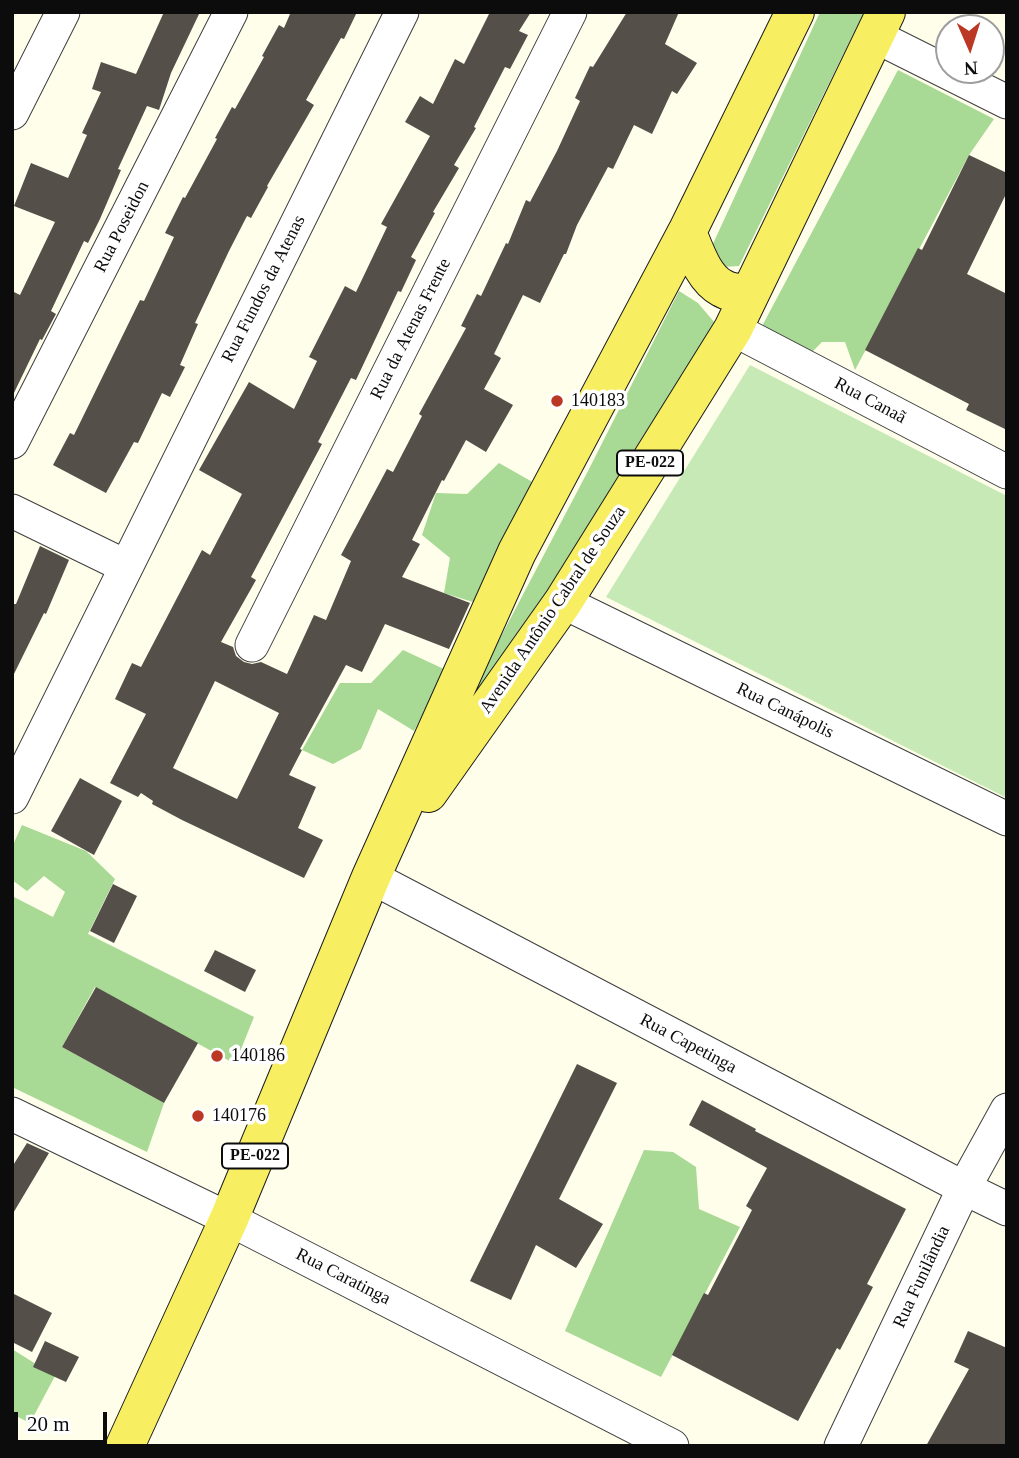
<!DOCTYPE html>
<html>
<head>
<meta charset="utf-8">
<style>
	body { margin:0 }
	#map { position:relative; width:1019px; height:1458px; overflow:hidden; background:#fffeeb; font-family:"Times New Roman",serif }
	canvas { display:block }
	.frame { position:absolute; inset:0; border:14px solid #0c0c0c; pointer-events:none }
	.north { position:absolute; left:935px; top:14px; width:70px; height:70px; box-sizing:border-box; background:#fff; border:2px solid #9e9e9e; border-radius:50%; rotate:177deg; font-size:19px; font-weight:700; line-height:28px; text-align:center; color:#0c0c0c }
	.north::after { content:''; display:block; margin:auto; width:24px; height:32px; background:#bb3825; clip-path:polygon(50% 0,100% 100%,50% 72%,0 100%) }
	.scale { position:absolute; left:14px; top:1412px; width:93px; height:32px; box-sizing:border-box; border:4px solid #0c0c0c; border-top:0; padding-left:9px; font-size:21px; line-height:24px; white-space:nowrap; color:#0c0c0c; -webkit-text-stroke:5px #fff; paint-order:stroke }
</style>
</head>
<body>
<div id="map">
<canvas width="1019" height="1458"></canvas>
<div class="frame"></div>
<div class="north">N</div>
<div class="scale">20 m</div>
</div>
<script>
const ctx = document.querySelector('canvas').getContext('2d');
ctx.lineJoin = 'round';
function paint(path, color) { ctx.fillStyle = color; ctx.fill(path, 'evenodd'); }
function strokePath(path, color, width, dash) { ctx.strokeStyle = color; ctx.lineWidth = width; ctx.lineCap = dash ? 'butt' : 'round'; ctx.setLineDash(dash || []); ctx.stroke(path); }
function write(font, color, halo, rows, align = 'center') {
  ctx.font = font + ' "Times New Roman",serif'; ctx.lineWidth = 7; ctx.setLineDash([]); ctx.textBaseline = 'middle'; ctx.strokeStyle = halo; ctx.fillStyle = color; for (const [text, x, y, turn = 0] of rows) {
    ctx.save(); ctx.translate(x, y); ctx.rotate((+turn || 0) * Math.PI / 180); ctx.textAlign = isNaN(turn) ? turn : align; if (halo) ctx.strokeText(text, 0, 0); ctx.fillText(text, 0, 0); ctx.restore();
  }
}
paint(new Path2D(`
	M750 365 1007 496V798L606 597Z`), '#c7e9b6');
paint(new Path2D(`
	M820 12H864L739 266 723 267 711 248Z
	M898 70 994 119 969 155 855 370 845 342H822L812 352 760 330Z
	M679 291 698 303 714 322 627 472 437 758 588 471Z
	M499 463 536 484 476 603 444 593 450 558 422 535 436 493 467 494Z
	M403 650 446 670 414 731 378 709 361 749 333 764 302 750 340 683H371Z
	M22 825 86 851 115 879 88 934 254 1017 235 1064 95 987 62 1047 164 1103 147 1152 12 1087V896L53 917 65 892 44 876 27 891 12 880V847Z
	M644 1150 673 1152 696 1167 699 1209 740 1227 661 1377 565 1331Z
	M12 1349 55 1376 30 1423 12 1414Z`), '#a8d995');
paint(new Path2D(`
	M164 12H200L171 73 159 110 147 106 118 169 121 170 100 219 88 243 84 241 51 311 56 314 42 340 40 339 12 397V291L20 295 55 222 14 206 31 163 68 178 87 135 82 133 101 92 92 89 101 62 136 74Z
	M286 12H357L344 39 341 38 306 100 314 105 267 186 268 187 251 218 247 216 229 251 195 323 198 324 180 365 185 367 170 397 162 393 138 443 134 442 106 493 53 465 70 433 74 435 140 300 144 301 174 237 165 233 183 197 185 198 217 139 215 138 232 107 235 109 264 57 262 56 279 25 284 28 290 14Z
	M490 12H531L519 31 528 35 510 69 505 67 474 127 476 128 454 165 459 168 433 212 435 213 411 257 416 260 401 292 398 291 356 380 351 378 318 442 322 444 251 577 256 580 221 642 233 647 236 656 244 662 252 664 261 662 287 674 314 615 326 620 351 561 341 555 387 469 393 472 422 416 419 414 466 328 461 326 477 294 481 296 506 243 508 244 526 200 530 202 557 151 580 101 575 98 590 66 593 67 627 12H679L665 44 697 63 677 94 672 91 652 134 634 125 613 169 608 167 577 225 566 254H564L540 303 523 295 494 354 501 358 484 389 513 405 486 452 466 440 444 481 442 480 412 540 420 544 402 577 470 603 449 649 385 624 362 672 346 665 300 749 302 750 289 775 316 787 298 828 323 840 304 878 182 820 152 804 153 801 141 793 138 797 110 783 146 714 115 699 132 663 141 667 202 550 210 555 242 494 199 470 249 382 294 409 317 361 309 357 345 286 356 292 387 227 381 224 430 136 405 122 420 96 433 104 455 59 464 64ZM215 681 279 713 237 799 173 768Z
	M969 155 1007 173V192L967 274 1007 294V430L966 410 969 404 865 350 918 248 922 250Z
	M40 546 69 560 46 614 44 613 12 678V604H16Z
	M80 778 122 801 94 855 51 831Z
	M113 884 137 896 114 943 90 931Z
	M215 950 256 970 245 992 204 971Z
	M96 987 198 1043 164 1103 62 1047Z
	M577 1064 617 1083 559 1199 603 1224 576 1268 536 1245 511 1300 470 1281Z
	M702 1100 756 1129 755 1131 906 1209 867 1284 873 1287 840 1350 837 1348 798 1421 672 1355 704 1293 708 1295 752 1210 746 1206 767 1168 689 1125Z
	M27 1143 49 1153 12 1215V1167Z
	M12 1293 52 1313 32 1352 12 1342Z
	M968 1331 1007 1348V1446H926L969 1369 954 1362Z
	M45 1341 79 1357 66 1382 33 1367Z`), '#554f49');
const street = new Path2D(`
	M875 36 1007 102
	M12 113 63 12
	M733 329 1007 472
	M12 442 231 12
	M12 511 125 566
	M563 602 1007 819
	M252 645 570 12
	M12 797 402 12
	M371 877 964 1188 1007 1209
	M12 1114 229 1219 672 1446
	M841 1446 964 1188 1007 1110`);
const primary = new Path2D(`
	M687 232C695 251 703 278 722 288 730 293 740 293 749 294
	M428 793 563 602 733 329 886 12
	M125 1446 229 1219 371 877 517 552 687 232 795 12`);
strokePath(street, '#3f3f3f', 35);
strokePath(primary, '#1d1d1d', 40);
strokePath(street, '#fff', 33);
strokePath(primary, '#f8ee62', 38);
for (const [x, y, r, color] of [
	[557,401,7,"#bb3825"],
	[217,1056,7,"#bb3825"],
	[198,1116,7,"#bb3825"]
]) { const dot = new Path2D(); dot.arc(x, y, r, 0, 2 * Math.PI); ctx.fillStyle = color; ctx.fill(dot); strokePath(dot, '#fff', 2.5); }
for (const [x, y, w] of [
	[650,463,66],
	[255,1156,66]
]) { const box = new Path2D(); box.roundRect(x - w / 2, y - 12.5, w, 25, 5); ctx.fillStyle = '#fff'; ctx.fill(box); strokePath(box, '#0c0c0c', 2); }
write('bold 16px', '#0c0c0c', null, [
	["PE-022",650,463],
	["PE-022",255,1156]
]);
write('18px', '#0c0c0c', '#fff', [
	["Rua Poseidon",122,227,-63],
	["Rua Fundos da Atenas",264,289,-63],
	["Rua da Atenas Frente",411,329,-63],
	["Rua Canaã",870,401,28],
	["Avenida Antônio Cabral de Souza",553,610,-56],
	["Rua Canápolis",785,711,26],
	["Rua Capetinga",688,1044,28],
	["Rua Caratinga",343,1277,27],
	["Rua Funilândia",922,1277,-65]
]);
write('18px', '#0c0c0c', '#fff', [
	["140183",571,401],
	["140186",231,1056],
	["140176",212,1116]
], 'left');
</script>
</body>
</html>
